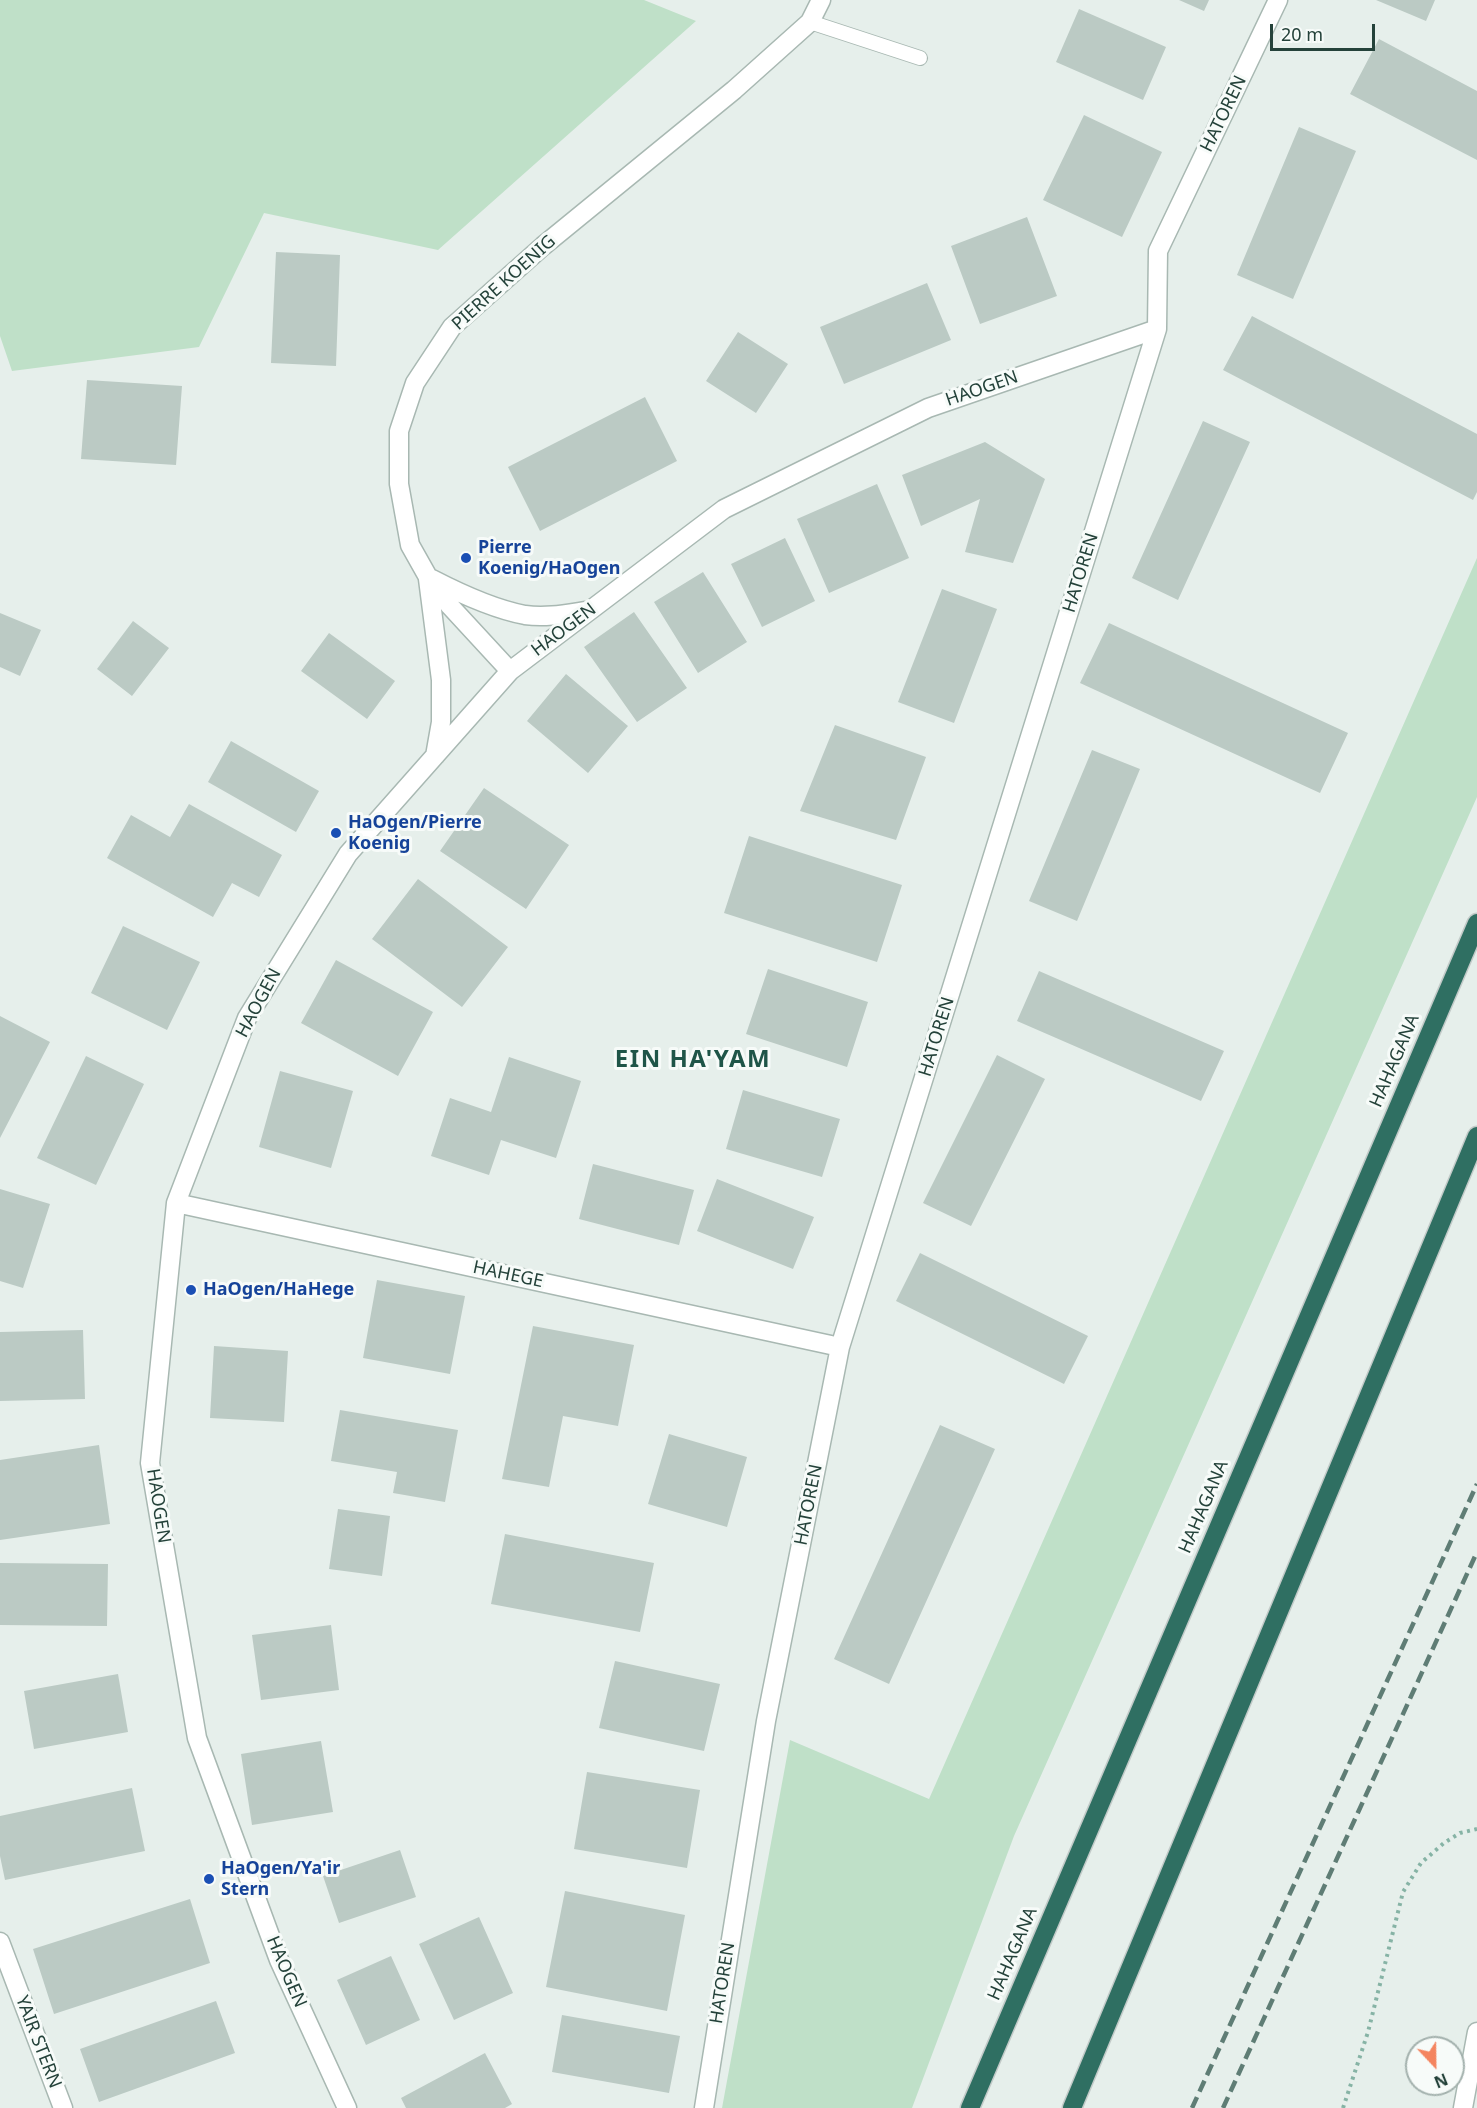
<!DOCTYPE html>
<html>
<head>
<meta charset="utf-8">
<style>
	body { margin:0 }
	#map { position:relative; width:1477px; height:2108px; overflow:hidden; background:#e6efeb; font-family:"Noto Sans",sans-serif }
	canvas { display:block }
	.north { position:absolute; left:1405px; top:2036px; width:60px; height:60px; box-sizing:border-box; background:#f7fbf9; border:2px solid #a3b1ad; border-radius:50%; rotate:158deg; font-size:16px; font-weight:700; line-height:24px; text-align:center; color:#24423a }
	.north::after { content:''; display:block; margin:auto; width:21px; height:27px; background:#f4845f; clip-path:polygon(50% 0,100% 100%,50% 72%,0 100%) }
	.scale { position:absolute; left:1270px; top:24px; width:105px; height:27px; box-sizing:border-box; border:3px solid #24423a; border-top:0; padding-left:8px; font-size:18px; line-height:21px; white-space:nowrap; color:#24423a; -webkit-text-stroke:4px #f7fbf9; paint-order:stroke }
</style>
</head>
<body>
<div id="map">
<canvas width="1477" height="2108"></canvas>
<div class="north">N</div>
<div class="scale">20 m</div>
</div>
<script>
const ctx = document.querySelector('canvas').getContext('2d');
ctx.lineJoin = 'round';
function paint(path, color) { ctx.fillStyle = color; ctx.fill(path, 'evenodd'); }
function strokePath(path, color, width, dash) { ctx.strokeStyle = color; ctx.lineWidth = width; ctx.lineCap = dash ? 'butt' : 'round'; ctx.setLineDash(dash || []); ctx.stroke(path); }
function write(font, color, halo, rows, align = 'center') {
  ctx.font = font + ' "Noto Sans",sans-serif'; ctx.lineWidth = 6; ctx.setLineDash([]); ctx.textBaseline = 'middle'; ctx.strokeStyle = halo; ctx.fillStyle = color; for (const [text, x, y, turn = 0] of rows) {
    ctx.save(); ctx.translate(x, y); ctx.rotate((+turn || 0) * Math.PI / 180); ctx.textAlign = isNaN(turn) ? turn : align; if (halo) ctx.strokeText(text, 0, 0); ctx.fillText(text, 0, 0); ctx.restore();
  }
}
paint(new Path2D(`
	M0 0H644L696 21 438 250 264 213 199 347 12 371 0 336Z
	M1477 558V797L1014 1836 912 2108H722L790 1740 929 1799Z`), '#bfe0c8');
paint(new Path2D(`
	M1179 0H1209L1204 11Z
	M1376 0H1435L1426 21Z
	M1079 9 1166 47 1143 100 1056 62Z
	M1379 39 1477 91V160L1350 94Z
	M1084 115 1162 152 1122 237 1043 200Z
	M1299 127 1356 151 1293 299 1237 275Z
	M1027 217 1057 296 980 324 951 246Z
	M276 252 340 255 336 366 271 363Z
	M927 283 951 340 844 384 820 327Z
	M1252 316 1477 434V492L1473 500 1223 370Z
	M738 332 788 364 756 413 706 381Z
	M87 380 182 386 176 465 81 459Z
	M645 397 677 461 540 531 508 467Z
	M1203 421 1250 442 1178 600 1132 578Z
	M985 442 1045 479 1013 563 965 552 980 499 921 526 902 475Z
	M877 484 909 558 829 593 797 519Z
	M785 538 815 601 762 627 731 564Z
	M703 572 747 642 698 673 654 602Z
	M942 589 997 609 954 723 898 702Z
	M634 612 687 688 637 722 584 647Z
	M0 613 41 630 20 676 0 667Z
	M133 621 169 648 132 696 97 669Z
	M1109 623 1348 733 1320 793 1080 683Z
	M329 633 395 681 367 719 301 671Z
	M566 674 628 726 588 773 527 721Z
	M835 725 926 757 896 840 800 811Z
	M231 741 319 791 296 832 208 782Z
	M1092 750 1140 769 1077 921 1029 901Z
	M484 788 569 845 526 909 440 851Z
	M189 804 282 855 259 897 232 883 213 917 107 858 131 815 170 837Z
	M749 836 902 885 877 962 724 913Z
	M418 879 508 947 462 1007 372 939Z
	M123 926 200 962 167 1030 91 993Z
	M336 960 433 1012 398 1076 301 1023Z
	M768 969 868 1002 847 1067 746 1034Z
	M1039 971 1224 1051 1201 1101 1017 1021Z
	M0 1016 50 1042 0 1138Z
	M997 1055 1045 1079 971 1226 923 1203Z
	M86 1056 144 1084 96 1185 37 1158Z
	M509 1057 581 1081 556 1158 501 1140 489 1175 431 1156 450 1098 491 1112Z
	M280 1071 353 1091 331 1168 259 1147Z
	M743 1090 840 1119 822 1177 726 1149Z
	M593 1164 694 1190 679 1245 579 1219Z
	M717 1179 814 1217 793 1269 697 1231Z
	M0 1189 50 1204 23 1288 0 1281Z
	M920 1253 1088 1336 1064 1384 896 1301Z
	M377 1280 465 1296 450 1374 363 1358Z
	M533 1326 634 1345 618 1426 563 1416 549 1487 502 1479Z
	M83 1330 85 1399 0 1401V1332Z
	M214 1346 288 1351 284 1422 210 1418Z
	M340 1410 458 1430 445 1502 393 1493 397 1472 331 1461Z
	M940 1425 995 1449 889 1684 834 1659Z
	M669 1434 747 1457 727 1527 648 1504Z
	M99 1445 110 1524 0 1540V1460Z
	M338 1509 390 1516 382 1576 329 1569Z
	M505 1534 654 1563 640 1632 491 1604Z
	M0 1563 108 1564 107 1626 0 1625Z
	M331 1625 339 1690 261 1700 252 1635Z
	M615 1661 720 1684 704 1751 599 1728Z
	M118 1674 128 1732 34 1749 24 1691Z
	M321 1741 333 1812 252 1825 241 1754Z
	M587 1772 700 1790 687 1868 574 1849Z
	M132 1788 145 1851 5 1880 0 1856V1816Z
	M400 1850 416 1897 339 1923 323 1876Z
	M565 1891 685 1915 667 2011 546 1987Z
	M190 1899 210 1963 54 2014 33 1949Z
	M479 1917 513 1993 454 2020 419 1944Z
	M391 1956 420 2020 366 2045 337 1980Z
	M216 2001 235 2053 99 2102 80 2049Z
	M562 2015 680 2036 669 2093 552 2072Z
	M485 2053 512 2104 505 2108H406L401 2098Z`), '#bbcac4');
const lane = new Path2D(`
	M810 22 920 58`);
const street = new Path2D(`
	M428 579 441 680V722L435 756
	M432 579C461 594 493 609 525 615 546 618 566 614 586 611
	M510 671 450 606 428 577 410 545 399 484V431L415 383 452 327 543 246 734 90 810 22 821 0
	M176 1203 840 1347
	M0 1942 63 2108
	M347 2108 279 1960 197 1738 150 1463 176 1203 247 1018 348 854 510 671 724 509 928 408 1157 329
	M704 2108 766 1721 840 1347 1157 329 1158 251 1278 0
	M1463 2108 1477 2032`);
const highway = new Path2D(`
	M970 2108 1477 923
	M1072 2108 1477 1136`);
strokePath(lane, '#a8b8b2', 16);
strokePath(street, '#a8b8b2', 21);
strokePath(highway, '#c2cac8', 21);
strokePath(new Path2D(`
	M1343 2108 1368 2032 1403 1892 1421 1863 1444 1843 1460 1833 1477 1829`), '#86b3a5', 4, [3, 4.5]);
strokePath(lane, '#fff', 14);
strokePath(street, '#fff', 18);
strokePath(highway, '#2f6f62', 18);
strokePath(new Path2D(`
	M1192 2108 1477 1484
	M1223 2108 1477 1552`), '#5f7d75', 4.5, [12, 6]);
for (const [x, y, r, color] of [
	[466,558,6,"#1a4fb4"],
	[336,833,6,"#1a4fb4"],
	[191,1290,6,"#1a4fb4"],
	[209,1879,6,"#1a4fb4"]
]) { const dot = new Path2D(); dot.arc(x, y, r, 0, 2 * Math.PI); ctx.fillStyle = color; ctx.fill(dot); strokePath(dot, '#f7fbf9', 2); }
write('18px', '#24423a', '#f7fbf9', [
	["HATOREN",1224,114,-64],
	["PIERRE KOENIG",504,283,-42],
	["HAOGEN",982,389,-19],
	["HATOREN",1081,573,-73],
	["HAOGEN",564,630,-37],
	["HAOGEN",259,1003,-62],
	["HATOREN",937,1037,-73],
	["HAHAGANA",1395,1061,-67],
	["HAHEGE",508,1275,12],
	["HATOREN",809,1505,-79],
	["HAOGEN",158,1506,81],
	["HAHAGANA",1204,1507,-67],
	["HAHAGANA",1013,1954,-67],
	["HAOGEN",286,1972,67],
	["HATOREN",723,1983,-81],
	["YAIR STERN",38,2042,69]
]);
write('bold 18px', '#164399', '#f7fbf9', [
	["Pierre",478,548],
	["Koenig/HaOgen",478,569],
	["HaOgen/Pierre",348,823],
	["Koenig",348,844],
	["HaOgen/HaHege",203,1290],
	["HaOgen/Ya'ir",221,1869],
	["Stern",221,1890]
], 'left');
ctx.letterSpacing = '1.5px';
write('bold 24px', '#1f5548', '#f7fbf9', [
	["EIN HA'YAM",693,1060]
]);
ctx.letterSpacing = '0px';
</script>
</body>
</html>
